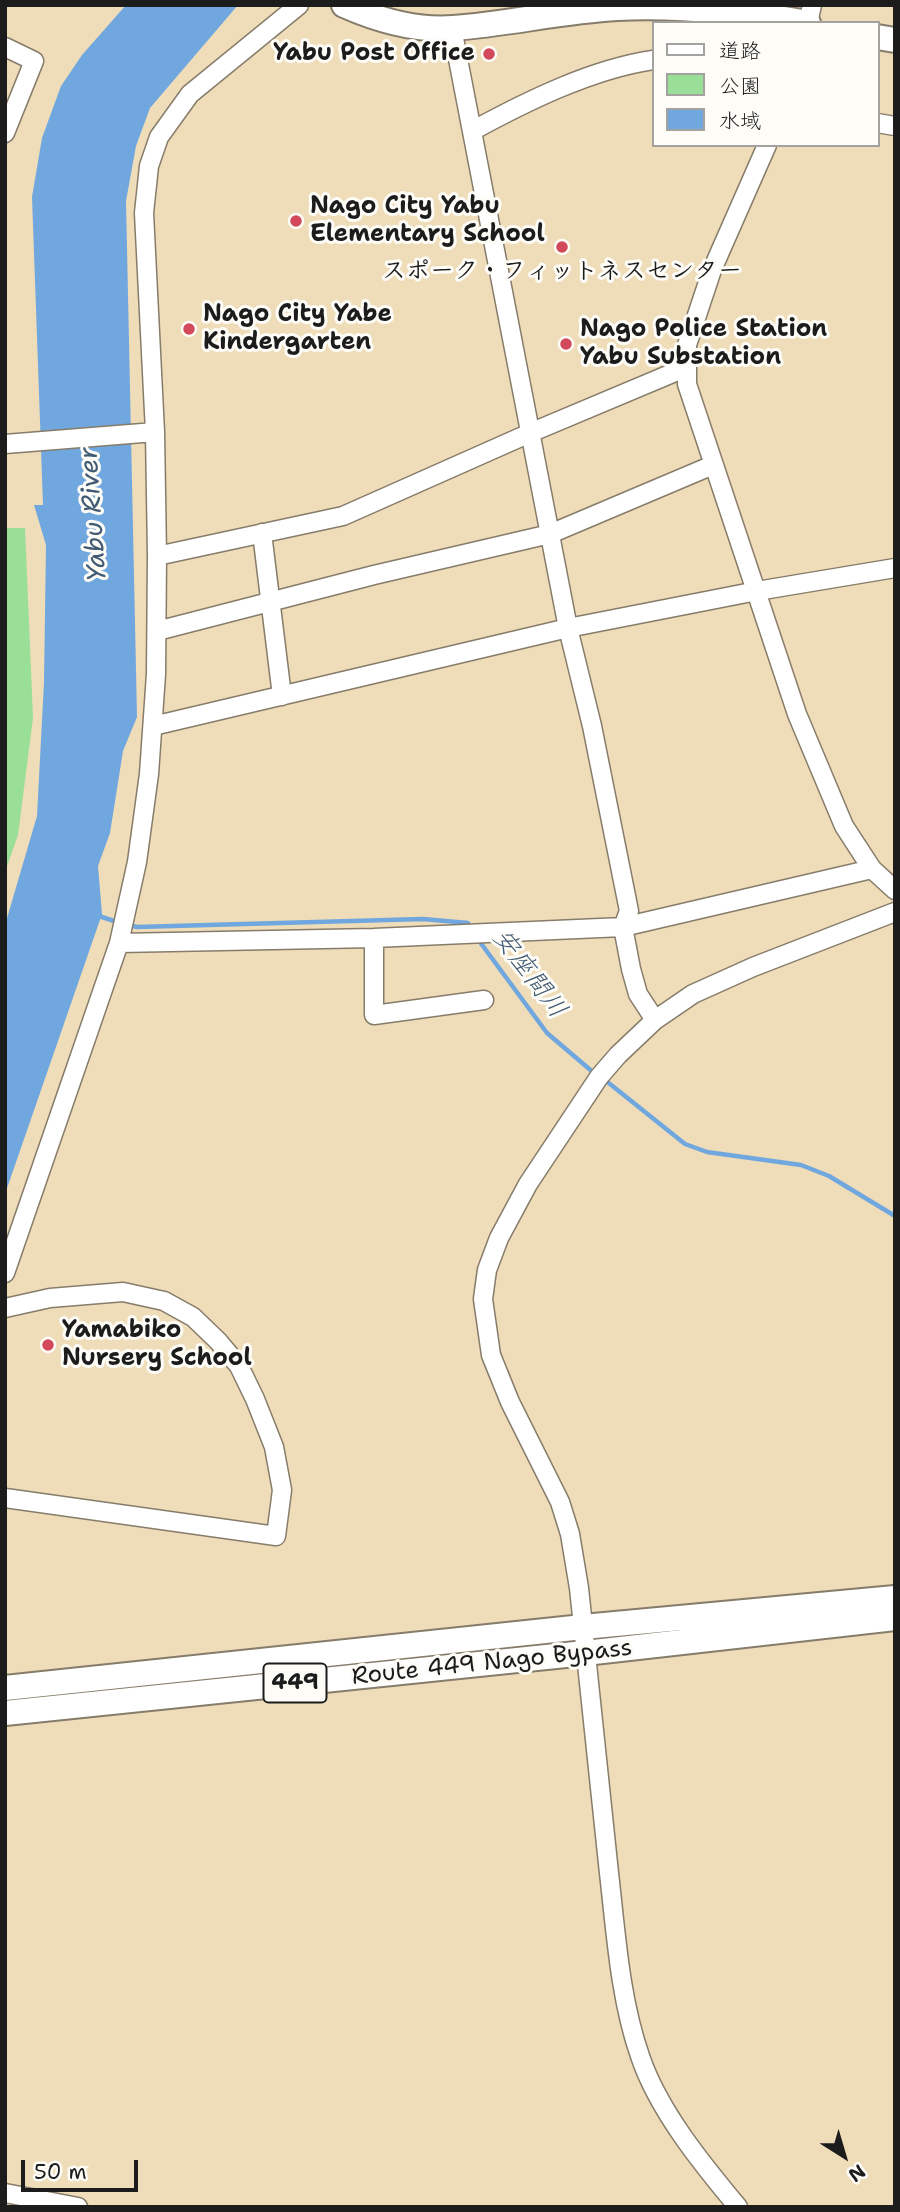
<!DOCTYPE html>
<html>
<head>
<meta charset="utf-8">
<style>
	body { margin:0 }
	#map { position:relative; width:900px; height:2212px; overflow:hidden; background:#efdcb9; font-family:"Shantell Sans","Klee One",sans-serif }
	canvas { display:block }
	.frame { position:absolute; inset:0; border:7px solid #1c1c1c; pointer-events:none }
	.legend { position:absolute; left:652px; top:21px; width:228px; height:126px; box-sizing:border-box; background:#fdfcf7; border:2px solid #a3a29f; margin:0; padding:9px 12px; list-style:none; font-size:21px; color:#1c1c1c }
	.legend li { display:flex; align-items:center; gap:14px; height:35px }
	.legend b { width:35px; border:2px solid #a3a29f }
	.north { position:absolute; left:809px; top:2121px; width:70px; height:70px; -webkit-text-stroke:5px #fdfcf7; paint-order:stroke; rotate:143deg; font-size:19px; font-weight:700; line-height:28px; text-align:center; color:#1c1c1c }
	.north::after { content:''; display:block; margin:auto; width:24px; height:32px; background:#1c1c1c; clip-path:polygon(50% 0,100% 100%,50% 72%,0 100%) }
	.scale { position:absolute; left:21px; top:2160px; width:117px; height:32px; box-sizing:border-box; border:4px solid #1c1c1c; border-top:0; padding-left:9px; font-size:21px; line-height:24px; white-space:nowrap; color:#1c1c1c; -webkit-text-stroke:5px #fdfcf7; paint-order:stroke }
</style>
</head>
<body>
<div id="map">
<canvas width="900" height="2212"></canvas>
<div class="frame"></div>
<ul class="legend">
<li><b style="height:9px;background:#fff"></b>道路</li>
<li><b style="height:19px;background:#99df98"></b>公園</li>
<li><b style="height:19px;background:#70a7df"></b>水域</li>
</ul>
<div class="north">N</div>
<div class="scale">50 m</div>
</div>
<script>
const ctx = document.querySelector('canvas').getContext('2d');
ctx.lineJoin = 'round';
function paint(path, color) { ctx.fillStyle = color; ctx.fill(path, 'evenodd'); }
function strokePath(path, color, width, dash) { ctx.strokeStyle = color; ctx.lineWidth = width; ctx.lineCap = dash ? 'butt' : 'round'; ctx.setLineDash(dash || []); ctx.stroke(path); }
function write(font, color, halo, rows, align = 'center') {
  ctx.font = font + ' "Shantell Sans","Klee One",sans-serif'; ctx.lineWidth = 6; ctx.setLineDash([]); ctx.textBaseline = 'middle'; ctx.strokeStyle = halo; ctx.fillStyle = color; for (const [text, x, y, turn = 0] of rows) {
    ctx.save(); ctx.translate(x, y); ctx.rotate((+turn || 0) * Math.PI / 180); ctx.textAlign = isNaN(turn) ? turn : align; if (halo) ctx.strokeText(text, 0, 0); ctx.fillText(text, 0, 0); ctx.restore();
  }
}
paint(new Path2D(`
	M6 528H25L33 718 18 835 5 872Z`), '#99df98');
paint(new Path2D(`
	M126 5H238L150 108 136 146 126 201 137 717 123 751 110 833 98 866 102 914 5 1194V925L37 816 44 682 46 545 34 505H43L32 197 42 138 61 86 82 55Z`), '#70a7df');
strokePath(new Path2D(`
	M99 916 120 923
	M129 925 137 927 423 919 468 923 470 928
	M477 938 547 1033 594 1073
	M605 1080 685 1144 707 1152 801 1165 829 1176 895 1216`), '#70a7df', 4.5);
const minor = new Path2D(`
	M808 23 812 5
	M452 28 568 628 592 726 629 911 623 927 631 969 638 994 655 1020
	M5 47 34 61 5 133
	M877 123 895 126
	M472 131C527 101 592 69 653 60
	M767 145 712 270 687 345V384L797 714 844 826 872 869 895 890
	M5 444 155 432
	M262 533 282 696
	M157 556 343 516 530 433 687 367
	M157 631 374 575 550 534 713 465
	M153 726 568 628 757 591 895 568
	M374 938V1015L484 1000
	M119 943 374 938 623 927 872 869
	M5 1273 119 943 137 862 149 774 156 674 157 556 155 432 144 213 149 166 159 137 190 94 299 5
	M5 1308 50 1298 123 1292 164 1301 193 1317 218 1341 239 1366 255 1399 274 1447 282 1490 276 1536 5 1498
	M5 2193 78 2207
	M738 2207C702 2164 658 2110 640 2056 620 1999 616 1934 609 1873 599 1778 589 1683 579 1588L570 1534 560 1502 510 1402 491 1355 483 1299 487 1270 499 1238 528 1184 599 1077 618 1055 655 1020 693 994 753 967 895 912`);
const highway = new Path2D(`
	M344 5C378 20 416 31 453 28 508 24 562 11 617 8 681 5 745 12 808 23
	M877 37 895 40
	M5 1688 583 1627 895 1598
	M5 1713 585 1653 895 1618`);
strokePath(minor, '#867c6a', 21);
strokePath(highway, '#867c6a', 28);
strokePath(minor, '#fff', 18);
strokePath(highway, '#fff', 24);
for (const [x, y, r, color] of [
	[489,54,7,"#d1495b"],
	[296,221,7,"#d1495b"],
	[562,247,7,"#d1495b"],
	[189,329,7,"#d1495b"],
	[566,344,7,"#d1495b"],
	[48,1345,7,"#d1495b"]
]) { const dot = new Path2D(); dot.arc(x, y, r, 0, 2 * Math.PI); ctx.fillStyle = color; ctx.fill(dot); strokePath(dot, '#fdfcf7', 2.5); }
for (const [x, y, w] of [
	[295,1683,63]
]) { const box = new Path2D(); box.roundRect(x - w / 2, y - 19.5, w, 39, 5); ctx.fillStyle = '#fdfcf7'; ctx.fill(box); strokePath(box, '#1c1c1c', 2); }
write('bold 23px', '#1c1c1c', null, [
	["449",295,1683]
]);
write('bold 24px', '#1c1c1c', '#fdfcf7', [
	["Yabu Post Office",475,54,"right"],
	["Nago City Yabu",310,207],
	["Elementary School",310,235],
	["スポーク・フィットネスセンター",562,272,"center"],
	["Nago City Yabe",203,315],
	["Kindergarten",203,343],
	["Nago Police Station",580,330],
	["Yabu Substation",580,358],
	["Yamabiko",62,1331],
	["Nursery School",62,1359]
], 'left');
write('24px', '#1c1c1c', '#fdfcf7', [
	["Route 449 Nago Bypass",492,1663,-6]
]);
write('italic 26px', '#425b74', '#fdfcf7', [
	["Yabu River",94,514,-94],
	["安座間川",529,974,53]
]);
</script>
</body>
</html>
